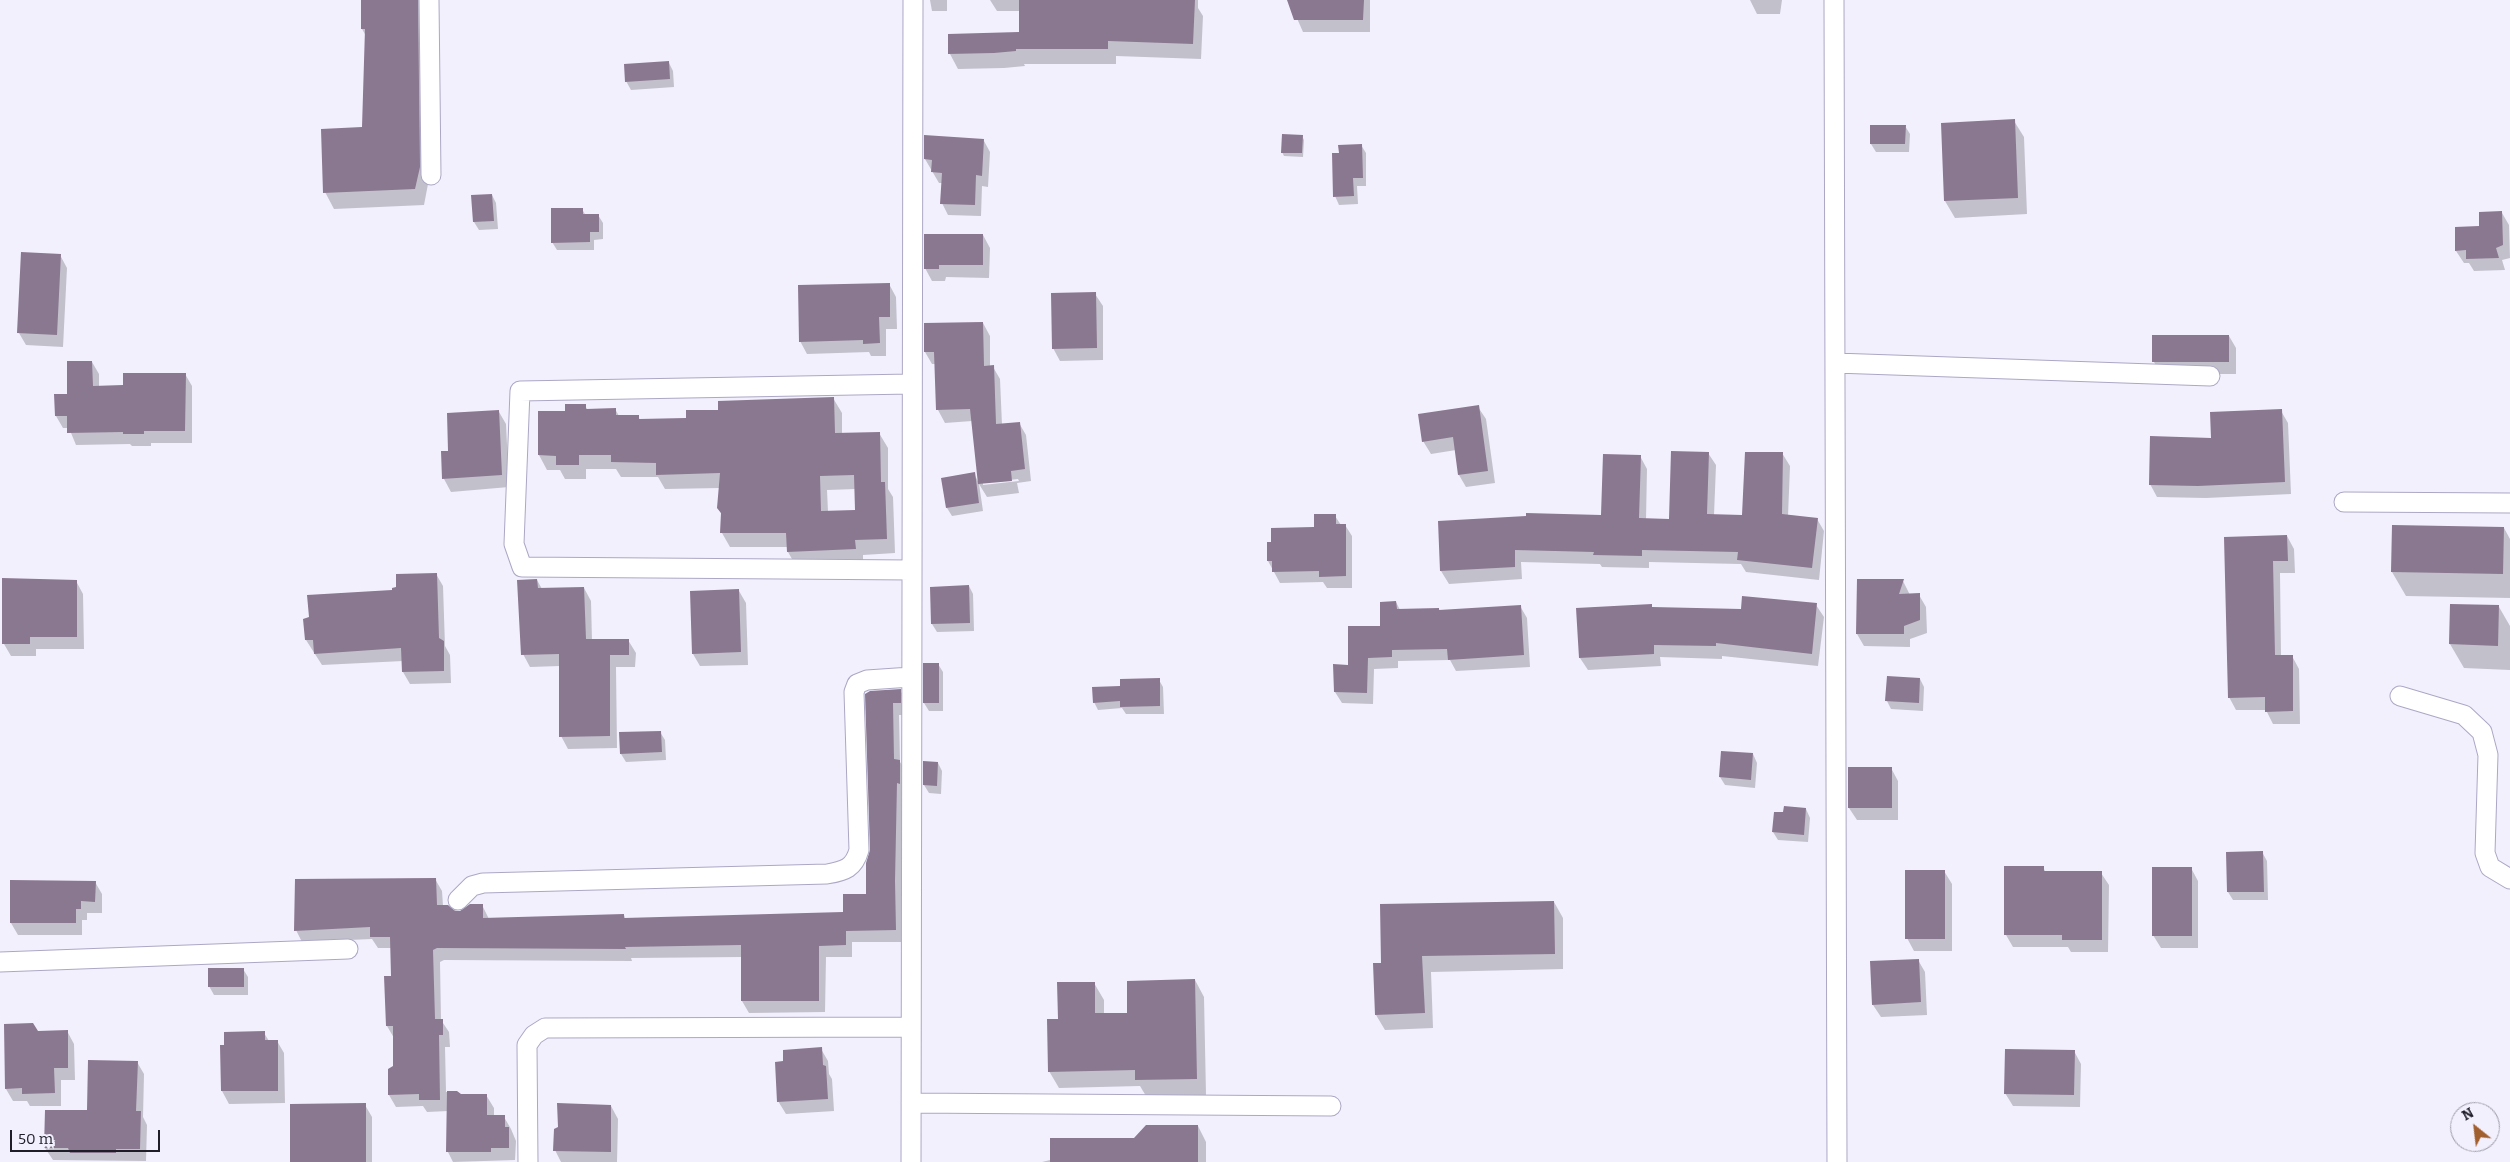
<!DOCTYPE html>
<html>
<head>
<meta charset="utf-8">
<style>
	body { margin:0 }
	#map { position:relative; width:2510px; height:1162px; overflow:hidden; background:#f3f0fe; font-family:Bitter,serif }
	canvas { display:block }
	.north { position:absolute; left:2450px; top:1102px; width:50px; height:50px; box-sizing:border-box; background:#f3f0fe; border:1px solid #9e9ca8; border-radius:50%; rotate:331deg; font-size:14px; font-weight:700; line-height:20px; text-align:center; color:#1f1d28 }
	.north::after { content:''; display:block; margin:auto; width:18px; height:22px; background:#a15e2e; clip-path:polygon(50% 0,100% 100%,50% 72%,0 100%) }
	.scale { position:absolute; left:10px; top:1130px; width:150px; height:22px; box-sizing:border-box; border:2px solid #1f1d28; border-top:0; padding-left:6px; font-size:15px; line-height:18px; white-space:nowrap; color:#1f1d28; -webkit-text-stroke:4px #f3f0fe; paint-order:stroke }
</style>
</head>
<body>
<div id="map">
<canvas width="2510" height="1162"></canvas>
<div class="north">N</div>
<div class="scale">50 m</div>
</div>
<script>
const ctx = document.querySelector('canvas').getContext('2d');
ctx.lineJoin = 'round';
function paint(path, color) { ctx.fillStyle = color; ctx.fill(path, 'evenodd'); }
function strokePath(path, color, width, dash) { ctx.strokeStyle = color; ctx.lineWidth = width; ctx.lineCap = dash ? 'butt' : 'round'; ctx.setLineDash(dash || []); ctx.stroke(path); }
paint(new Path2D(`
	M363 0H435L426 17 428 184 424 205 334 209 325 192 364 129 366 36 362 29Z
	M930 0H947V11H932Z
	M990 0H1198V8L1203 16 1201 59 1116 56V64H1024L1025 66 1004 68 958 69 950 54 1021 33V11H997Z
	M1289 0H1370V32H1303Z
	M1750 0H1782L1780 14H1757Z
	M669 63 673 71 674 87 631 90 626 81Z
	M2014 121 2024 137 2027 214 1955 218 1945 201 1942 124Z
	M1905 126 1910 134 1909 152H1876L1871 144Z
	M1302 136 1304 140 1303 157 1284 156 1282 152Z
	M984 141 990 152 988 187 982 186 981 216 948 215 942 203 943 183H939L925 159Z
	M1361 145 1366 153V186H1357L1358 204 1339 205 1335 196 1340 154Z
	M492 195 496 203 498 229 479 230 474 222Z
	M582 209 586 216 598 215 603 223V239L594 240V250H557L552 242Z
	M2502 213 2509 225 2510 258 2502 260 2505 270 2474 271 2469 263H2464L2456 251 2480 227Z
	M983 235 990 248 989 278 946 277 945 281H932L925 268Z
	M60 255 67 268 63 347 26 345 19 333Z
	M889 284 896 297 897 329H886V356H871L869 352 807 354 800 341Z
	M1095 294 1103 306V360L1060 361 1053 348Z
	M983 323 990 336V367H993L1000 379 1002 425 1019 423 1026 435 1031 481 1017 483 1019 493 987 497 979 484 983 511 952 516 947 508 942 479 974 474 979 483 972 421 945 423 938 410 936 364H932L925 352ZM1018 479 1019 481 983 485V483Z
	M2229 336 2236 348V374H2161L2154 362Z
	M92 362 99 374V387L125 386 185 374 192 386V443H151V446H132L130 444 76 445 69 428H63L56 416Z
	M833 398 842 413V434L879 433 888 448V489L893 497 895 553 863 555V563L796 566 788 552V547H730L722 533V515L718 508 720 488 665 489 658 477H621L616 469H586V479H565L560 470H547L539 455 567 412 585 406 588 410 615 409 619 416H638L640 420H687L720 411ZM856 489 857 511 828 512 827 490Z
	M1478 407 1486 419 1495 483 1466 487 1459 475 1456 450 1431 454 1423 441Z
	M2281 411 2288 423 2291 494 2206 498 2157 497 2150 484 2212 439Z
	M499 412 506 424 509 487 451 492 444 479 442 452H450Z
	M1708 453 1716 465 1714 515 1743 516 1782 453 1790 466 1788 516 1817 519 1824 531 1819 580 1746 572 1741 564 1649 562V568L1602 567 1600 564 1521 562 1522 579 1449 584 1441 571 1439 522 1602 516 1640 456 1647 469 1646 520H1671Z
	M1335 516 1341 525H1345L1352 536V588H1327L1323 582 1280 583 1268 561Z
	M2504 528 2510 539V598L2406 596 2392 572Z
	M2287 536 2294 549 2295 573H2280L2281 656H2292L2299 669 2300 724H2273L2266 710H2236L2229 697 2225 538Z
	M436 574 443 586 445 646 450 655 451 683 410 684 403 672V661L322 665 306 640 304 620 394 591Z
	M537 580 542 589 584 588 591 601 592 641 628 640 636 653 635 667H616L617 748 568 749 561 736 560 666 530 667 523 654Z
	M76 581 83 594 84 649H36V656H11L4 644Z
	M1903 581 1910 595H1919L1926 607 1927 633 1910 639V647L1864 646 1857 634Z
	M969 586 973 594 974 631 937 632 932 624Z
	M739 591 746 603 748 665 700 666 693 654Z
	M1396 602 1400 610 1439 609 1440 611 1520 606 1527 618 1530 667 1456 671 1450 660 1398 661V668L1374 669 1373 704 1342 703 1335 692 1349 666 1381 627Z
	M1651 605 1653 609 1742 610 1816 605 1824 617 1818 666 1722 656V659L1660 657 1661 666 1588 670 1580 658Z
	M2499 607 2510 626V670L2464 668 2450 644Z
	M938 664 943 672V711H929L924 703Z
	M1888 677 1920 679 1924 687 1923 711 1891 709 1887 701Z
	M1159 680 1163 687 1164 714H1126L1122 708 1098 710 1094 702 1121 687Z
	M900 690 907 702V715H899L900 762 907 773 904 795 902 942H852V957H826L825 1012 749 1013 742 1001V957L631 958 632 961 444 960 440 962 441 1020 449 1032 450 1047H445L446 1092H457L461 1096 486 1095 494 1108V1116L504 1117 511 1129 516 1141 515 1160 453 1162 448 1152V1111L427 1112 423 1106 396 1107 389 1095 395 1067 394 1038 387 1026 386 977H392V948H378L372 939 302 942 296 930 435 879 442 891 443 906 461 912 482 905 489 919 624 915 626 920 844 913 867 895 872 850 867 695Z
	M660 732 665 740 666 760 626 762 621 754Z
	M1753 754 1757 763 1755 788 1725 785 1720 777Z
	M938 763 942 771 941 794 929 793 924 785Z
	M1891 768 1898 781V820H1857L1849 808Z
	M1806 809 1810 818 1808 842 1778 840 1773 832 1785 813Z
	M2262 852 2267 861 2268 900H2233L2228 892 2227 853Z
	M2043 867 2046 873H2101L2109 885 2108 952H2071L2068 947H2013L2006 935Z
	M2191 868 2198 881V948H2161L2153 935Z
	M1944 871 1952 884V951H1914L1907 938Z
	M95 882 102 894V913H87V920H82V935H18L11 923Z
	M1554 902 1563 918V969L1431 972 1433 1028 1385 1030 1376 1015 1382 964Z
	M1918 960 1925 972 1927 1015 1881 1017 1873 1005Z
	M243 969 248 977V995H214L209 986Z
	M1195 980 1204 997 1206 1095 1146 1096 1140 1086 1059 1088 1049 1071 1059 1020 1094 983 1104 1000V1014H1129Z
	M67 1031 74 1044 75 1080H61V1106H30L27 1101H13L6 1089 37 1032Z
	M264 1033 269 1041H277L284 1053 285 1103 229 1104 222 1091V1047Z
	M821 1049 828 1061 829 1074 832 1079 834 1111 786 1114 778 1101 785 1062Z
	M2074 1051 2081 1064 2080 1107 2013 1106 2005 1093Z
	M137 1062 144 1074 143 1117 147 1125 146 1161 53 1160 45 1148 88 1111Z
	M365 1105 372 1117V1162H291Z
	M611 1106 618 1119 617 1162H561L555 1150Z
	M1198 1126 1206 1142V1162H1042L1135 1139Z`), '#0003');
paint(new Path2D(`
	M361 0H418L420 167 415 189 323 193 321 129 362 127 365 29H361Z
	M1019 0H1195L1193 44 1108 41V49H1016V51L994 53 948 54V34L1019 32Z
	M1287 0H1364L1363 20H1294Z
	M669 61 670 79 625 82 624 64Z
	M2015 119 2018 198 1944 201 1941 123Z
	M1870 125H1906L1905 144H1870Z
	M1282 134 1303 135 1302 153H1281Z
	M924 135 984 139 982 176 976 175 975 205 940 204 942 173 931 172 932 160 924 159Z
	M1362 144 1363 178H1353L1354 196 1333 197 1332 153H1339L1338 145Z
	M492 194 494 221 473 222 471 195Z
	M551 208H583V214H599V232H590V242L551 243Z
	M2502 211 2503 245 2496 248 2499 258 2466 259V250L2455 251V227L2479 226V212Z
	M924 234H983V265H939V269H924Z
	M21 252 61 254 57 335 17 333Z
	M890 283V317H879L880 343 863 344V340L799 342 798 285Z
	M1096 292 1097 348 1052 349 1051 293Z
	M983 322 984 366 994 365 996 424 1020 422 1025 469 1011 471 1012 481 978 484 970 409 936 410 934 352H924V323Z
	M2152 335H2229V362H2152Z
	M67 361H92L93 386 123 385V373H186L185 431H144V434H123V432L67 433V416H55L54 394H67Z
	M834 397 835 433 880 432 881 482H885L887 539 855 540 856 549 787 552 786 533H720L721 513 717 508 720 473 656 475V463L611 462V455H579V465H556V456L538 455V411H565V404H586V409L616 408V415H639V419L686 418V410H718V401ZM854 475 855 510 821 511 820 476Z
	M1479 405 1488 471 1458 475 1453 437 1422 442 1418 414Z
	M2282 409 2285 482 2198 486 2149 485 2150 436 2211 438 2210 412Z
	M499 410 502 475 442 479 441 451H448L447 413Z
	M1671 451 1709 452 1707 514 1742 515 1745 452H1783L1782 514 1818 518 1812 568 1737 560 1738 552 1642 550V556L1593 555 1594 552 1515 550V567L1440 571 1438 521 1526 516V513L1601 515 1603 454 1641 455 1639 518 1669 519Z
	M975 472 979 503 946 508 941 478Z
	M1314 514H1336V524H1346V576L1319 577V571L1272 572V561H1267V542H1271V528L1314 527Z
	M2392 525 2504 527 2503 574 2391 572Z
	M2287 535 2288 561H2273L2275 655H2293V711L2265 712V697L2228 698 2224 537Z
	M437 573 439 638 444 641V671L402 672 401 648 314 654 313 640H305L303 619 309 617 307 595 392 590V588L396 587V574Z
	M2 578 77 580V637H30V644H2Z
	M537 579 538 588 584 587 586 639H629V655H610V736L559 737V654L521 655 517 580Z
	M1857 579H1904L1899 594 1920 593V620L1904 626V634H1856Z
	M969 585 970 623 931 624 930 587Z
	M739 589 741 652 692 654 690 591Z
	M1742 596 1817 603 1812 654 1716 643V646L1654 645V654L1579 658 1576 608 1652 604V607L1741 609Z
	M1396 601 1397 609 1439 608V610L1521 605 1524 655 1448 660 1447 649 1392 650V657L1368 658 1367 693 1334 692 1333 664 1348 665V626H1380V602Z
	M2450 604 2499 605 2498 646 2449 644Z
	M923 663H939V703H923Z
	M1887 676 1920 678 1919 703 1885 701Z
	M1160 678V706L1120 707V701L1093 703 1092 687 1120 686V679Z
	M901 689V703H893L894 759 900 760V784L897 783 895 881 896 930 846 931V945L819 946V1001H741V945L625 947 626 949 437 948 433 950 435 1019H443V1035H439L440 1100H419V1094L388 1095V1069L393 1066V1026H386L384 976H391L390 937H370V927L294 931 295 879 436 878 437 905H448L455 911H460L470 904H483V918L624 914V918L843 912V894H866V863L870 850 865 694 870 691Z
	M661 731 662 752 620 754 619 732Z
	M1721 751 1753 753 1751 780 1719 777Z
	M923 761 938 762 937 786 923 785Z
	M1848 767H1892V808H1848Z
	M1784 806 1806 808 1804 835 1772 832 1774 812H1783Z
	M2263 851 2264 892H2227L2226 852Z
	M2004 866H2044V871H2102V940H2062V935H2004Z
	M2152 867H2192V936H2152Z
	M1905 870H1945V939H1905Z
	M10 880 96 881 95 902 81 901V909H76V923H10Z
	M1554 901 1555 954 1422 956 1425 1013 1375 1015 1373 963H1381L1380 904Z
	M1919 959 1921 1002 1872 1005 1870 961Z
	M208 968H244V987H208Z
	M1195 979 1197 1079 1135 1080V1070L1048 1072 1047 1019H1058L1057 982H1095V1013H1127V981Z
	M33 1023 38 1031 68 1030V1068H54L55 1093 22 1094V1088L5 1089 4 1024Z
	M265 1031V1040H278V1091H221L220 1045H224V1032Z
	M822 1047 823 1065 826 1066 828 1099 777 1102 775 1062 783 1061V1050Z
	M2005 1049 2075 1050 2074 1095 2004 1094Z
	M88 1060 138 1061 136 1111H141L140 1149H116V1153H70L68 1148H44L45 1110H87Z
	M447 1091H457L461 1094H487V1115H505V1127H509V1148H491V1152H446Z
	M366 1103V1162H290V1104Z
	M557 1103 611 1105V1152L553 1151 554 1129 558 1127Z
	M1146 1125H1198V1162H1050V1138H1134Z`), '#8a7790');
const street = new Path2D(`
	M429 0 431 175
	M1834 0 1837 1162
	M1835 363 2210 376
	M2344 502 2510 503
	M911 570 522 567 514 544 520 391 911 384
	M2400 696 2464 715 2482 732 2488 755 2485 853 2490 867 2510 879
	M458 900 472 886 483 883 827 874C845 871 854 868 859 850L854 692 857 684 867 680 911 677
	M0 962 348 949
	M911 1103 1331 1106
	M528 1162 527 1045 534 1035 545 1028 911 1027
	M911 1162 913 0`);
strokePath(street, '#aca7c5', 21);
strokePath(street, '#fff', 19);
</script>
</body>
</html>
